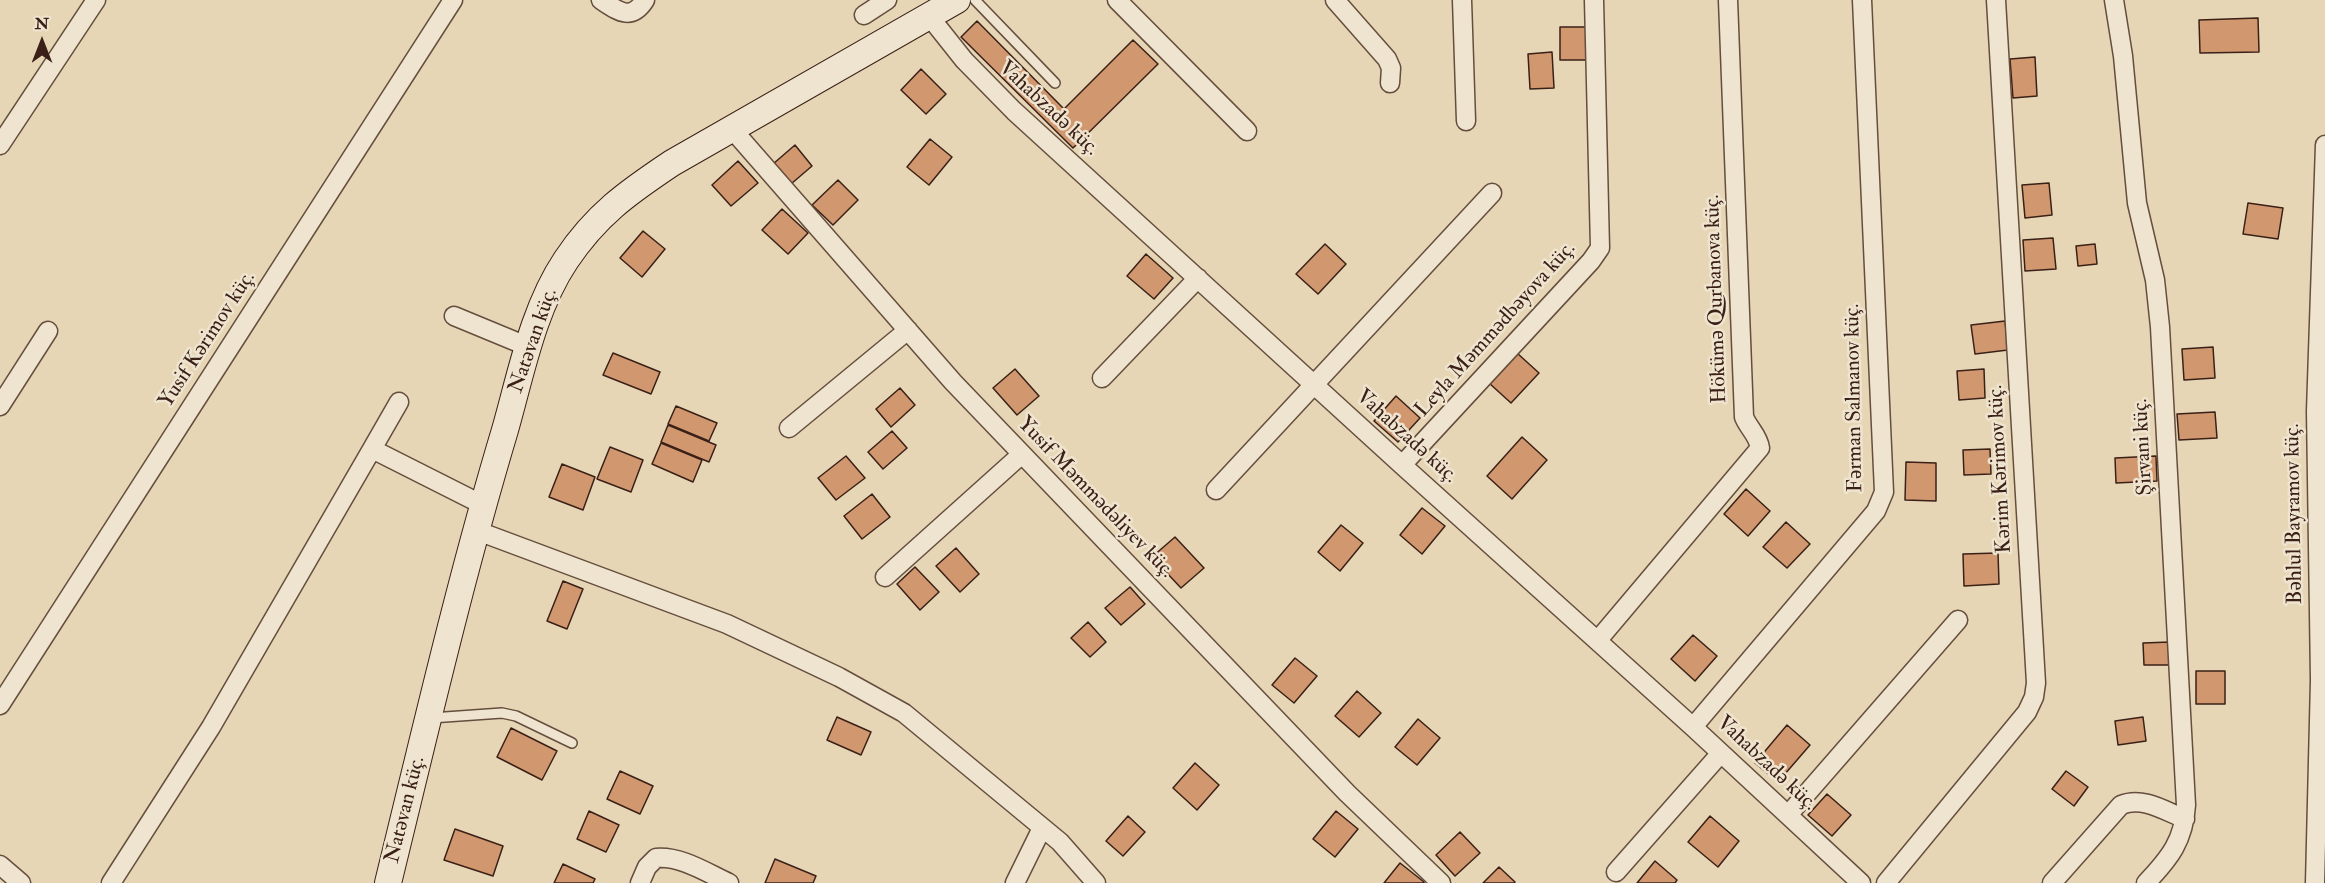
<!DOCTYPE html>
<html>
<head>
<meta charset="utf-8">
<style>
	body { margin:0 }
	#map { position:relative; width:2325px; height:883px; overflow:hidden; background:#e6d6b5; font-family:"IM FELL Double Pica",serif }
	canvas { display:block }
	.north { position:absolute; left:12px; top:12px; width:60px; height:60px; -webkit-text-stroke:4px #efe4cf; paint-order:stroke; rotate:0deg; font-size:16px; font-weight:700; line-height:24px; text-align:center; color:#3a2017 }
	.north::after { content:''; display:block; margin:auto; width:21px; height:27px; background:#3a2017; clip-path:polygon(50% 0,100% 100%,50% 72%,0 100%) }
</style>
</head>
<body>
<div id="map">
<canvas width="2325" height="883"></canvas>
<div class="north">N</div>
</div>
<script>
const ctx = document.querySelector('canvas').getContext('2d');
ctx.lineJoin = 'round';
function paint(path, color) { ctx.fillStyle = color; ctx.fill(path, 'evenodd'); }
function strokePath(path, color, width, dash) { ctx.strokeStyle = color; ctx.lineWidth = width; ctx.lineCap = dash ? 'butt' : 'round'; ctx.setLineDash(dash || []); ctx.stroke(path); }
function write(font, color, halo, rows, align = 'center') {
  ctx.font = font + ' "IM FELL Double Pica",serif'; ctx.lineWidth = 5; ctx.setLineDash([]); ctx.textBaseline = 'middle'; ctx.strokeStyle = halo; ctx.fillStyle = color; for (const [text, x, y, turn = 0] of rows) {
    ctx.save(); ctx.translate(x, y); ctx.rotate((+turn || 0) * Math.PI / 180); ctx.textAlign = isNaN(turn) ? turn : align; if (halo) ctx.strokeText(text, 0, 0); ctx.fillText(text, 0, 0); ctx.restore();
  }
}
const building = new Path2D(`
	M2258 18 2259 52 2200 53 2199 20Z
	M977 21 1064 109 1133 40 1158 64 1073 148 961 37Z
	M1560 27H1586V60H1560Z
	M1552 52 1554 88 1530 89 1528 54Z
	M2035 57 2037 96 2013 98 2010 59Z
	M921 69 946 94 926 114 901 90Z
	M930 139 952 157 929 185 907 167Z
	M795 145 812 166 791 184 773 164Z
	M738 161 758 183 731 206 712 185Z
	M838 180 858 200 833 225 812 205Z
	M2049 183 2052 215 2025 218 2022 185Z
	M2248 203 2283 208 2278 239 2243 234Z
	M782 209 808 233 788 254 762 230Z
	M643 231 665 249 642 277 620 258Z
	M2053 238 2056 269 2025 271 2023 240Z
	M1325 244 1346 264 1318 294 1296 274Z
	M2095 244 2097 264 2078 266 2076 246Z
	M1146 254 1173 278 1154 299 1127 276Z
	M2005 321 2008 350 1975 354 1971 325Z
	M2213 347 2215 378 2184 380 2182 349Z
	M613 353 660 372 651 394 603 375Z
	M1517 353 1539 373 1511 403 1489 383Z
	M1015 369 1039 396 1017 415 993 388Z
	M1984 369 1985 398 1959 400 1957 371Z
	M900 388 915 405 891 427 876 409Z
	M1396 396 1420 418 1398 442 1374 421Z
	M676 406 717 423 709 441 668 424Z
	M2215 412 2217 438 2179 440 2177 414Z
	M668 425 716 445 709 462 661 442Z
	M892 431 907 448 883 469 868 452Z
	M1522 437 1547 460 1512 499 1487 476Z
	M661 443 702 460 693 482 652 464Z
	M610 447 643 460 631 492 597 479Z
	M1990 449 1991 474 1964 475 1963 450Z
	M846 456 865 478 836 500 818 478Z
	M2156 456 2157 481 2116 483 2115 458Z
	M1906 462 1936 463V501L1905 500Z
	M562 464 595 477 583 510 549 497Z
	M1746 489 1770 511 1748 536 1724 514Z
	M872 494 890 517 862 539 844 516Z
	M1422 508 1445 526 1422 554 1400 535Z
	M1786 522 1810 544 1787 568 1763 547Z
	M1341 525 1363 543 1340 571 1318 552Z
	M1175 537 1204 568 1181 588 1152 557Z
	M956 548 979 574 960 592 936 566Z
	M1998 553 1999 584 1964 586 1963 554Z
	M915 567 939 592 920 610 897 584Z
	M563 581 583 589 567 629 547 621Z
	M1130 587 1145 604 1121 625 1105 608Z
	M1088 622 1106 642 1090 657 1071 638Z
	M1693 635 1717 656 1695 681 1671 659Z
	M2170 642V665H2144L2143 643Z
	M1295 658 1317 676 1294 703 1272 685Z
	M2196 671H2225V704H2196Z
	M1357 691 1381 713 1359 737 1335 716Z
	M837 717 871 732 861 755 827 740Z
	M2143 717 2146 741 2118 745 2115 721Z
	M1418 719 1440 738 1417 765 1395 747Z
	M1787 725 1810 745 1778 782 1755 763Z
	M511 728 557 751 542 780 497 757Z
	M1195 763 1219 785 1197 810 1173 788Z
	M620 771 653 786 640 814 607 799Z
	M2066 771 2088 787 2074 806 2052 789Z
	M1827 794 1851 815 1832 836 1808 815Z
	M589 811 619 825 606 852 577 839Z
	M1336 811 1358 829 1335 857 1313 839Z
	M1128 816 1145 832 1123 856 1106 841Z
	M1710 816 1739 841 1718 867 1688 842Z
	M455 829 503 846 493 876 444 860Z
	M1460 832 1480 853 1455 876 1436 855Z
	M775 859 816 876 813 883H765Z
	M1655 861 1677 880 1675 883H1637Z
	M1400 863 1424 882V883H1384Z
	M563 864 595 879 593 883H554Z
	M1499 867 1515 882 1514 883H1483Z`);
paint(building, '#d19870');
strokePath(building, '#3a2017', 1.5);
const lane = new Path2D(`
	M975 0 1055 83
	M431 718 502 713 516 716 572 743`);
const street = new Path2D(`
	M601 0C618 11 631 22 645 0
	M1117 0 1247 131
	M1335 0 1387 59 1391 68 1390 83
	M1462 0 1466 121
	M2114 0 2123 56 2137 203 2155 280 2160 327 2186 805C2184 840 2170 858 2146 883
	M864 15 887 0
	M929 16 964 60 1014 111 1402 465 1693 727 1861 883
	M732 129 953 382 1347 793 1441 883
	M0 145 96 0
	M454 316 529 347
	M1102 378 1198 278
	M0 406 48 331
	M789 428 908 330
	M372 449 399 402
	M1402 465 1591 261 1600 248 1594 0
	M1216 490 1492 193
	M475 530 727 624 839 677 904 713 1060 842 1096 883
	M885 577 1022 454
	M1598 640 1760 448C1758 435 1749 429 1744 417L1728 0
	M0 705 453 0
	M1693 727 1876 511 1884 492 1862 0
	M1788 815 1958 620
	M0 865 21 883
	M1616 872 1721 753
	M111 883 211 727 372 449 483 505
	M640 883 647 867 656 858C682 856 707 873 729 883
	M1015 883 1042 828
	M1886 883 2027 712 2034 697 2036 683 1996 0
	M2052 883 2121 805C2143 796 2165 811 2185 819
	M2315 883 2320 680 2316 411 2325 145`);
const secondary = new Path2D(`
	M388 883C425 732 460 580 505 430 521 374 533 309 566 260 596 215 627 193 672 163L957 0`);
strokePath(lane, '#654e3e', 12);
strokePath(street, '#654e3e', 21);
strokePath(secondary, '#3a2017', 28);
strokePath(lane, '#efe4cf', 9);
strokePath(street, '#efe4cf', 18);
strokePath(secondary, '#efe4cf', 26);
write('21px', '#3a2017', '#efe4cf', [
	["Vahabzadə küç.",1048,109,43],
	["Hökümə Qurbanova küç.",1717,299,-92],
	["Leyla Məmmədbəyova küç.",1496,330,-48],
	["Yusif Kərimov küç.",208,340,-57],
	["Natəvan küç.",534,341,-71],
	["Fərman Salmanov küç.",1855,398,-91],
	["Vahabzadə küç.",1406,437,42],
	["Şirvani küç.",2144,447,-93],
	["Kərim Kərimov küç.",2001,469,-93],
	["Yusif Məmmədəliyev küç.",1095,498,46],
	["Bəhlul Bayramov küç.",2295,514,-91],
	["Vahabzadə küç.",1766,764,43],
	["Natəvan küç.",406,810,-76]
]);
</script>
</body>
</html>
